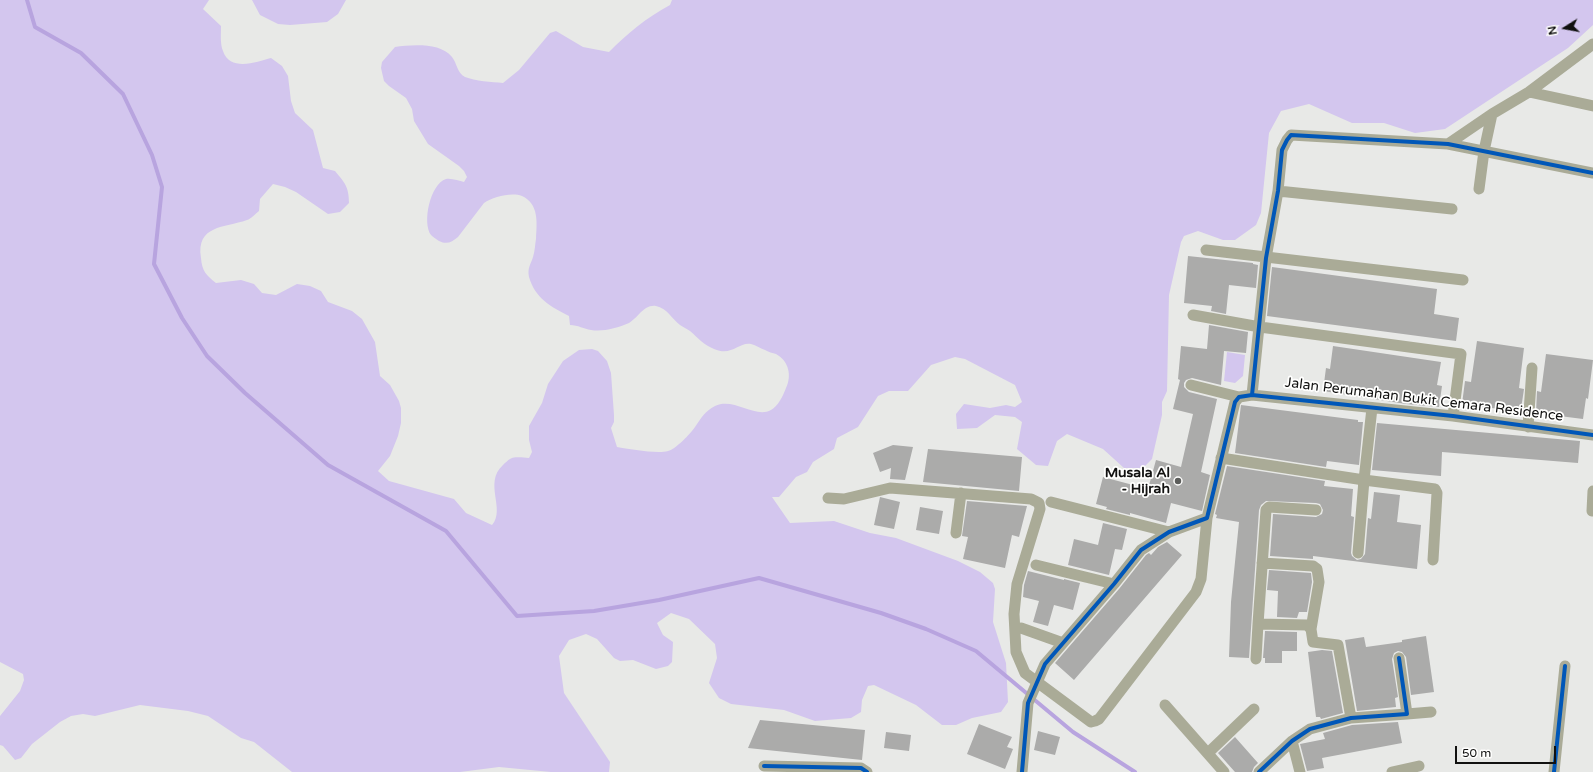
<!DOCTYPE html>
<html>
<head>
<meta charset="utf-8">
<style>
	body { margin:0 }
	#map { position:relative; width:1593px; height:772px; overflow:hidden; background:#e8e9e7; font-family:"Varela Round",sans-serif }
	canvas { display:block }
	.north { position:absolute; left:1545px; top:8px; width:40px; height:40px; -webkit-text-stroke:3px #fffffe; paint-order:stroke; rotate:259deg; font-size:11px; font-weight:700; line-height:16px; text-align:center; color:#111110 }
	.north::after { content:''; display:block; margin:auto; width:14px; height:18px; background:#111110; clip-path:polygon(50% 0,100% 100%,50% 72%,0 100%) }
	.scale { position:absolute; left:1455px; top:746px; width:101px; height:18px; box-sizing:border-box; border:2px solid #111110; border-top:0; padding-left:5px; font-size:12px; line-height:14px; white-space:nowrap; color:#111110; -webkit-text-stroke:3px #fffffe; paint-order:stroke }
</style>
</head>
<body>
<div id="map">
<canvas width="1593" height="772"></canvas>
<div class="north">N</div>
<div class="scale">50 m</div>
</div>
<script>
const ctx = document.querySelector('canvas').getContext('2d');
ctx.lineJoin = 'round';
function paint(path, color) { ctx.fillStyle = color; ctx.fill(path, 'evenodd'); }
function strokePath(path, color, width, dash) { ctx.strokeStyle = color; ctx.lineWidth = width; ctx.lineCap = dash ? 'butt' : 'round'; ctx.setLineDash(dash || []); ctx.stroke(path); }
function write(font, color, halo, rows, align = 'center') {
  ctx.font = font + ' "Varela Round",sans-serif'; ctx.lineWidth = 3.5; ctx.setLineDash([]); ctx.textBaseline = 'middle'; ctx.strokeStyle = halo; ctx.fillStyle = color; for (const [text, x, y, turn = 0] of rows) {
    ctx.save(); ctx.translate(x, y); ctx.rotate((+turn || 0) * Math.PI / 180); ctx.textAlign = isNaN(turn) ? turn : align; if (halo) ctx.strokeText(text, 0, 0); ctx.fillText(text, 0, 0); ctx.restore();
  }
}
paint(new Path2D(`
	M0 0H209L203 9 221 26C221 34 220 44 223 51 230 72 257 62 271 58L282 66 288 76 291 101 295 113 313 130 323 168 335 171C345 183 349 187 349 203L340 212 328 214 296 192 285 187 273 184 260 199 259 211C255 214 251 219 247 220 224 228 196 225 201 258 202 271 206 275 216 283L241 280 254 284 262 293 276 295 297 284 310 286 321 291 328 302 352 311 362 319 375 342 380 376 390 385 399 401 401 408V423L398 436 390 456 378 471 389 481 454 499 466 513 492 525C506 509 483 483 503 465 505 463 508 460 510 459 516 456 523 458 529 458L532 452 529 440V426L542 403 548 384 563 361 579 350 592 349 598 351 607 361 611 373 614 415V422L611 428 617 447C629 449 657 454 668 451 676 449 690 434 695 427 701 418 705 411 715 406 734 397 755 419 771 410 778 406 783 396 786 388 792 376 789 361 776 354 773 353 768 352 765 350 761 349 756 345 751 344 738 342 732 357 714 349 704 345 698 338 690 331 687 329 683 327 680 325 672 319 667 308 656 306 644 304 638 318 629 323 617 328 603 332 591 330 584 329 578 325 570 325L569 316C551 307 535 298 529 277 527 268 531 264 533 257 535 251 535 244 536 239 537 222 539 204 522 196 511 192 493 197 484 203L458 237C452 242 447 245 439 241 436 239 433 237 431 235 422 223 430 184 446 179 452 178 459 181 464 182L467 177 464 171 459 166 428 144 414 121 412 109 406 98 389 86 384 81 381 68 382 62 395 47C411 45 440 42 452 57 457 63 457 73 465 77 475 81 492 82 503 83L519 70 550 33 556 31 583 47 609 52C628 33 646 18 670 5L672 0H1593V25L1568 48 1445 129 1415 133 1384 123H1352L1309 104 1281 111 1269 133 1261 213 1256 225 1235 240H1223L1198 231 1184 236 1181 242 1169 295 1167 391 1162 402V415L1152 459 1143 468H1124L1103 449 1067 434 1057 441 1048 466 1036 465 1017 449 1022 422 1015 417 995 415 977 428 957 429 956 414 964 404 990 408 1006 405 1015 407 1022 402 1015 385 965 359 955 357 931 365 908 391H889L878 396 858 427 837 438 834 449 813 462 807 472 796 477 779 497H772L790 523 834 521 870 533 896 538 958 561 980 572 993 583 995 589 993 622 1006 663 1008 702 1001 712 972 718 956 725H942L916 705 874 685 868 686 862 700 861 712 851 718 815 721 784 710 731 704 719 698 709 683 717 658 715 644 689 619 671 613 657 623 663 635 673 642 672 662 668 666 656 669 633 660 620 661 614 658 597 639 586 634 569 640 559 656 564 693 610 762 609 772H551L499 767 460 772H292L254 742 241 738 208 716 188 711 140 705 95 716 83 714 71 716 60 722 32 744 21 758 15 760 3 746 0 745V716L20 691 24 680 23 674 0 662Z
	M252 0H346L338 14 327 22 290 25 278 24 260 15Z
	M1227 352 1245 355 1243 376 1235 383 1224 381Z`), '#d3c6ee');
strokePath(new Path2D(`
	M27 0 35 27 81 53 123 94 152 155 162 187 154 264 182 318 207 356 245 393 328 465 446 531 517 616 594 611 659 600 759 578 881 613 926 629 976 651 1073 732 1135 772`), '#b8a4df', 4);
paint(new Path2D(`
	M1188 256 1253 263V264L1258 265 1256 288 1229 285 1226 314 1211 311 1212 306 1184 303Z
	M1272 267 1437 289 1434 314 1459 318 1456 341 1267 316Z
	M1209 325 1248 332 1246 353 1224 351 1221 385 1192 378 1186 380 1184 383V387L1189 392 1217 399 1201 472 1210 475 1202 511 1171 503 1166 523 1130 513V515L1106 509 1107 507 1096 504 1103 477 1148 489 1156 460 1181 467 1193 414 1173 409 1180 380 1178 379 1181 346 1207 349Z
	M1477 341 1524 348 1519 388 1524 389 1520 416 1506 414 1507 410 1462 404 1465 381 1471 382Z
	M1333 346 1441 362 1437 385 1442 386 1439 407 1406 404 1323 391 1326 368 1330 369Z
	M1546 354 1593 360 1588 399 1586 398 1583 419 1536 413 1537 391 1541 392Z
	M1241 405 1358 420V422H1363L1359 465 1327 461 1326 467 1235 453Z
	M1377 423 1580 441 1578 463 1442 452 1441 476 1372 470Z
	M893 445 913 447 905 480 890 479 891 468 880 472 873 453Z
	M928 449 1022 457 1019 491 923 482Z
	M1227 466 1325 481 1324 486 1353 489 1351 516 1354 517 1351 553 1352 556 1357 560 1361 559 1365 554 1368 518 1371 519 1374 492 1400 495 1397 522 1421 525 1417 569 1313 556V559L1270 556 1273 514 1316 517 1322 514 1323 510 1320 504 1316 503 1266 501 1261 505 1259 510 1249 658 1229 657 1231 602 1239 522 1216 518 1217 515 1215 514Z
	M880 497 900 502 894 529 874 525Z
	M967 501 1027 506 1019 537 1012 535 1005 568 963 559 968 537 962 536Z
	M920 507 943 511 939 534 916 530Z
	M1103 523 1127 529 1122 550 1115 549 1109 575 1068 565 1074 539 1098 545Z
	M1167 542 1182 555 1074 680 1055 663 1119 589 1146 555 1149 553 1151 555 1158 547Z
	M1269 570 1311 573 1312 582 1307 612H1299L1297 618 1277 617 1278 591 1267 590Z
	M1028 571 1064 580V579L1080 583 1073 610 1054 605 1048 626 1033 622 1039 601 1023 597 1024 585Z
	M1265 631 1297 632V651H1282V663H1265V658H1263Z
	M1426 636 1434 692 1411 695 1406 657 1402 652 1398 651 1394 653 1392 659 1398 697 1395 698 1396 707 1357 711 1345 640 1364 637 1366 647 1402 642V640Z
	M1322 650 1332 651 1343 713 1321 719 1320 717H1316L1308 652Z
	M760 720 865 730 862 760 748 748Z
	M1398 722 1402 743 1322 758 1324 768 1307 771 1300 744 1325 739 1323 733 1352 725Z
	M979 724 1012 737 1007 747 1013 749 1005 769 967 754Z
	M1038 731 1060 737 1055 755 1034 750Z
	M886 732 911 735 909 751 884 748Z
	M1235 737 1258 763 1254 767 1252 772H1235L1218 753Z`), '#ababaa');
strokePath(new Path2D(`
	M1529 92 1593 106
	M1448 144 1492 114 1529 92 1593 44
	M1479 189 1484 151 1492 114
	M1278 191 1452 209
	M1206 250 1463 280
	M1193 315 1260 327 1461 354 1453 416
	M1191 385 1239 397
	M1252 395 1453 416 1593 435
	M1528 427 1532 368
	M1221 458 1364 480 1435 489 1437 493 1433 560
	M828 498 844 499 890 488 1031 499 1039 503 1040 509 1017 584 1014 614 1016 652 1025 673 1091 722 1095 721 1099 719 1196 592 1201 579 1207 518
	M1051 502 1169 532
	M1592 511 1593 491
	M956 533 961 493
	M1358 553 1364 480 1372 408
	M1262 563 1313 566 1317 569 1319 582 1311 629
	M1036 565 1114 584
	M1258 624 1266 510 1269 507 1316 510
	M1021 628 1063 643
	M1256 659 1258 624 1307 625 1311 629 1313 642 1338 645 1351 718
	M1165 705 1224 772
	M1407 714 1431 712
	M1292 741 1300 772
	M1208 753 1254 709
	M764 766 861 768 867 772
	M1022 772 1028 703 1045 664 1114 584 1141 550 1169 532 1207 518 1235 402 1239 397 1252 395 1266 258 1278 191 1282 150 1287 140 1291 135 1448 144 1593 173
	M1259 772 1292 741 1310 729 1351 718 1407 714 1399 658
	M1392 772 1419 766
	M1554 772 1565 666`), '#aaab97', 11);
strokePath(new Path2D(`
	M1252 395 1453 416 1593 435
	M764 766 861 768 867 772
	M1022 772 1028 703 1045 664 1114 584 1141 550 1169 532 1207 518 1235 402 1239 397 1252 395 1266 258 1278 191 1282 150 1287 140 1291 135 1448 144 1593 173
	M1259 772 1292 741 1310 729 1351 718 1407 714 1399 658
	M1554 772 1565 666`), '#0057b8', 4);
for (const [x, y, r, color] of [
	[1178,481,4,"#5c5d5b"]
]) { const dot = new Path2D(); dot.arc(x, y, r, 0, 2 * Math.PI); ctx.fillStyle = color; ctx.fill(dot); strokePath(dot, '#fffffe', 1.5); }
write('14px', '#111110', '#fffffe', [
	["Jalan Perumahan Bukit Cemara Residence",1424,400,7]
]);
write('bold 14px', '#111110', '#fffffe', [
	["Musala Al",1170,473],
	["- Hijrah",1170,489]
], 'right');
</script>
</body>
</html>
